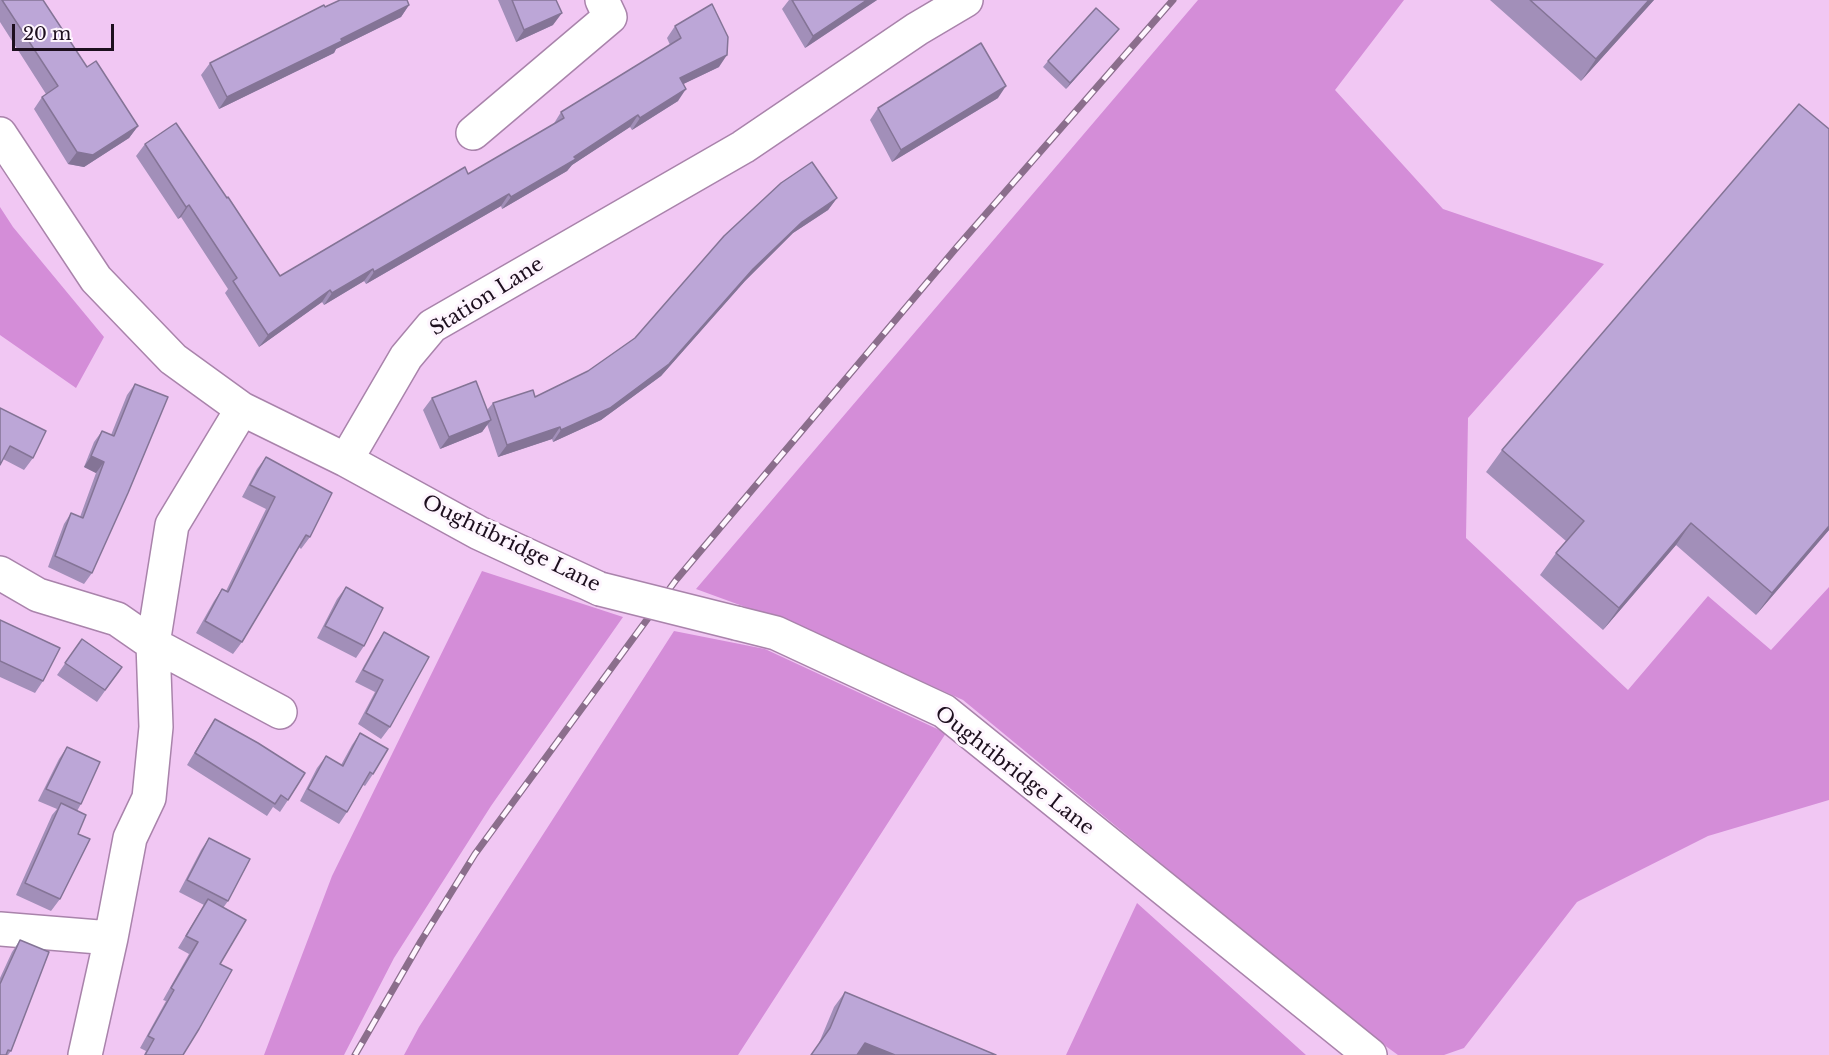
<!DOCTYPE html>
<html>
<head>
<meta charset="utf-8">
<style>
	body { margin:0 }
	#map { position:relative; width:1829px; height:1055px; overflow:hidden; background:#f1c7f3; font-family:"Libre Baskerville",serif }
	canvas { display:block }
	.scale { position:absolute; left:12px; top:24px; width:102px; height:27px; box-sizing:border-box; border:3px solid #1d0f1e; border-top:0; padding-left:8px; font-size:18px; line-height:21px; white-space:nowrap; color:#1d0f1e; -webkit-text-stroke:4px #fef5fe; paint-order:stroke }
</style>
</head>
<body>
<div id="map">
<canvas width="1829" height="1055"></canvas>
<div class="scale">20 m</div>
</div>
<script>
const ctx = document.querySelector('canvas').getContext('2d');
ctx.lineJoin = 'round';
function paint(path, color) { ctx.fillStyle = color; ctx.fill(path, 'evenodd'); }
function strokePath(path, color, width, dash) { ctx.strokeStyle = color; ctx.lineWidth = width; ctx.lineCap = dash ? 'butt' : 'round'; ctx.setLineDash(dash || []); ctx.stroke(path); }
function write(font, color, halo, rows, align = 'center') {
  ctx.font = font + ' "Libre Baskerville",serif'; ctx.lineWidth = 6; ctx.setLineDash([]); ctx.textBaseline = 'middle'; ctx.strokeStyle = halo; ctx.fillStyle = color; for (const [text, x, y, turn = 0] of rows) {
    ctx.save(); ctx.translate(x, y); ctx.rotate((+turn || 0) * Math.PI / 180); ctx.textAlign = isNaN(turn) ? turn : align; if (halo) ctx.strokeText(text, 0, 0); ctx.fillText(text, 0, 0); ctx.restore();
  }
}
paint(new Path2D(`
	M1198 0H1404L1335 90 1443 209 1604 264 1468 418 1466 538 1628 690 1708 596 1771 650 1829 587V800L1708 836 1577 902 1464 1048 1444 1055H1398L1358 1026 963 700 811 631 696 589Z
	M0 207 13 227 104 337 76 388 0 335Z
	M482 571 623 617 491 806 394 958 344 1055H264L332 876Z
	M674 631 765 649 946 733 738 1055H404L419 1027Z
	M1137 903 1306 1055H1066Z`), '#d48dd8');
const minor = new Path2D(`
	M473 133 610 17 602 0
	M0 134 96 279 173 359 242 409 346 460 479 533 600 589
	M346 460 406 357 432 326 743 147 917 29 966 0
	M0 573 38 595 117 619 153 644 280 712
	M736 623 776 633 944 711 1370 1055
	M0 929 111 938
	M85 1055 111 938 130 838 149 798 156 727 153 644 172 525 242 409`);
strokePath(minor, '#a983ab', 36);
strokePath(minor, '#fff', 33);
const rail = new Path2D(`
	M355 1055 421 941 475 854 676 580 957 247 1173 0`);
strokePath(rail, '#8b6e8c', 7);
strokePath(rail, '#fef5fe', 4.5, [14]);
const minorBridge = new Path2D(`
	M600 589 736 623`);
strokePath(minorBridge, '#a983ab', 36, []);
strokePath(minorBridge, '#fff', 33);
paint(new Path2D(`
	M0 0H43L87 67 138 126 129 138 84 167 68 164 34 109 42 97 46 94 0 22Z
	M498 0H556L553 25 516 42Z
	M789 0H877L805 48 782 9Z
	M1490 0H1654L1581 81Z
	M409 5 401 17 336 49 334 53 219 109 201 75 210 63 325 7Z
	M675 26 719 67 683 84 678 101 632 130 630 127 572 165 567 171 502 209 501 206 366 284 364 281 324 305 322 302 259 347 225 293 228 289 181 217 178 219 136 156 145 144 280 276 468 174 553 125 561 112 670 45 667 38Z
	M1119 29 1114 35 1066 89 1043 67 1048 61Z
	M998 98 892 162 870 120 878 108Z
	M1829 129V530L1756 615 1676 545 1603 630 1540 575 1556 553 1566 541 1486 472 1502 450Z
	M837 198 828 210 793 233 745 281 661 376 601 420 553 442 552 439 498 457 487 424 482 432 440 449 423 410 432 398 487 410 493 403 535 397 588 371Z
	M135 384 92 573 84 584 48 567 64 524 71 513 80 517 96 473 84 467 94 442 102 431 111 435 127 395Z
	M0 408 33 458 24 470 3 459Z
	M266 457 310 537 301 549 299 547 242 642 233 654 196 633 214 601 222 589 226 591 266 509 242 497 257 469Z
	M346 587 364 646 356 658 317 638 337 599Z
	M0 620 43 681 35 693 0 677Z
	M384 632 390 727 381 739 358 724 375 692 355 682 376 644Z
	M82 639 122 667 97 702 57 675Z
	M215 719 288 800 280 812 273 807 267 816 187 765 207 731Z
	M360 733 373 774 365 786 363 785 347 812 339 824 300 801 317 768 326 756 341 765 352 745Z
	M67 747 81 804 77 811 78 834 60 899 51 911 16 895 52 815 57 809 38 801 59 759Z
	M209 838 228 901 223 908 220 964 183 1055H144L146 1051 140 1048 166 1001 163 1000 189 954 178 948 204 905 179 892 201 850Z
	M20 940 11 1051 8 1055H0V978L12 952Z
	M845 992 996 1055 819 1043 834 1007Z`), '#a28fb9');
paint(new Path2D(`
	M867 0H877L805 48 813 36Z
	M1649 0H1654L1581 81 1596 59Z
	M409 5 401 17 336 49 334 53 219 109 227 97Z
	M562 13 553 25 516 42 524 30Z
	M1119 29 1114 35 1066 89 1070 83Z
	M727 55 719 67 671 90 680 78Z
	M1006 86 998 98 892 162 901 150Z
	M686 89 678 101 632 130 640 118Z
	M638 115 630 127 572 165 567 171 502 209 511 197Z
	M138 126 129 138 84 167 68 164 77 152Z
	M509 194 501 206 366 284 374 272Z
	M837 198 828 210 793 233 745 281 661 376 601 420 553 442 561 430 753 269 802 222Z
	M189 205 181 217 178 219 186 207Z
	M373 269 364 281 324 305 332 293Z
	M330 290 322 302 259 347 268 335Z
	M491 420 482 432 440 449 449 437Z
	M560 427 552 439 498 457 507 445Z
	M91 456 104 462 96 473 84 467Z
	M1691 523 1676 545 1603 630 1619 608Z
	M1829 526V530L1756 615 1772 593Z
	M865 1043 895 1055H857Z`), '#847496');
const building = new Path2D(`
	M2 0H43L87 67 96 61 138 126 93 155 77 152 42 97 58 86Z
	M340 0H407L409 5 341 39 342 41 227 97 210 63 324 5 325 7Z
	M512 0H556L562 13 524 30Z
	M792 0H867L813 36Z
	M1530 0H1649L1596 59Z
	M712 4 728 37 727 55 680 78 686 89 640 118 638 115 574 157 576 159 511 197 509 194 374 272 373 269 332 293 330 290 268 335 233 281 237 278 189 205 186 207 145 144 176 123 227 198 228 197 280 276 465 167 468 174 564 118 561 112 681 38 675 26Z
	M1096 8 1119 29 1070 83 1048 61Z
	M981 43 1006 86 901 150 878 108Z
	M1799 104 1829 129V526L1772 593 1691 523 1619 608 1556 553 1584 521 1502 450Z
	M812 162 837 198 802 222 753 269 669 364 610 408 561 430 560 427 507 445 493 403 533 390 535 397 588 371 635 338 724 236 781 183Z
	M476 381 491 420 449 437 432 398Z
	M135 384 168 397 128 493 92 573 55 556 71 513 83 518 104 462 91 456 102 431 114 436Z
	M0 408 46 431 33 458 10 446 0 465Z
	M266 457 332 493 310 537 306 535 242 642 205 621 222 589 228 592 275 497 250 485Z
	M346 587 383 608 364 646 325 626Z
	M0 620 60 648 43 681 0 661Z
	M384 632 429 657 390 727 366 713 383 680 363 670Z
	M82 639 122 667 105 690 65 663Z
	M215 719 258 743 305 773 288 800 281 795 275 804 195 753Z
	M360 733 388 749 373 774 370 772 347 812 308 789 326 756 343 766Z
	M67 747 100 762 81 804 46 789Z
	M61 803 86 815 78 834 90 839 60 899 25 883Z
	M209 838 250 859 228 901 187 880Z
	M208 899 246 920 220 964 232 970 199 1029 183 1055H145L154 1039 148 1036 174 990 171 988 198 942 186 936Z
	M20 940 49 952 11 1051 8 1050 6 1055H0V984Z
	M845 992 996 1055H895L865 1043 857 1055H811L830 1028Z`);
paint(building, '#bca6d7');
strokePath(building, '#847496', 1.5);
write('20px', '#1d0f1e', '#fef5fe', [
	["Station Lane",487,297,-32],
	["Oughtibridge Lane",511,544,26],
	["Oughtibridge Lane",1014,771,38]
]);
</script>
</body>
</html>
